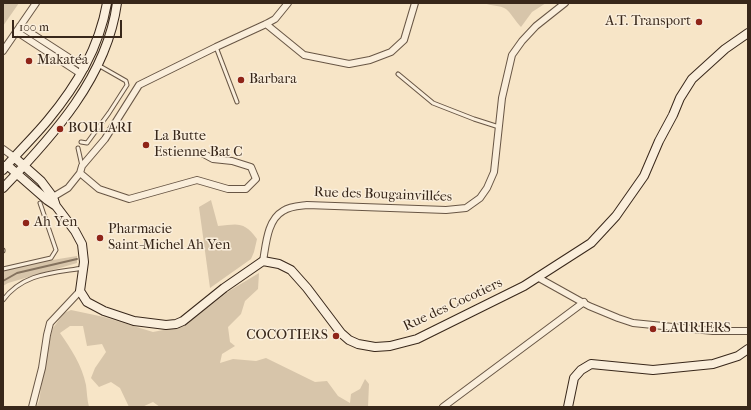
<!DOCTYPE html>
<html>
<head>
<meta charset="utf-8">
<style>
	body { margin:0 }
	#map { position:relative; width:751px; height:410px; overflow:hidden; background:#f7e5c7; font-family:"IM FELL French Canon",serif }
	canvas { display:block }
	.frame { position:absolute; inset:0; border:4px solid #38271a; pointer-events:none }
	.scale { position:absolute; left:12px; top:20px; width:110px; height:18px; box-sizing:border-box; border:2px solid #38271a; border-top:0; padding-left:5px; font-size:12px; line-height:14px; white-space:nowrap; color:#38271a; -webkit-text-stroke:3px #faeedb; paint-order:stroke }
</style>
</head>
<body>
<div id="map">
<canvas width="751" height="410"></canvas>
<div class="frame"></div>
<div class="scale">100 m</div>
</div>
<script>
const ctx = document.querySelector('canvas').getContext('2d');
ctx.lineJoin = 'round';
function paint(path, color) { ctx.fillStyle = color; ctx.fill(path, 'evenodd'); }
function strokePath(path, color, width, dash) { ctx.strokeStyle = color; ctx.lineWidth = width; ctx.lineCap = dash ? 'butt' : 'round'; ctx.setLineDash(dash || []); ctx.stroke(path); }
function write(font, color, halo, rows, align = 'center') {
  ctx.font = font + ' "IM FELL French Canon",serif'; ctx.lineWidth = 3; ctx.setLineDash([]); ctx.textBaseline = 'middle'; ctx.strokeStyle = halo; ctx.fillStyle = color; for (const [text, x, y, turn = 0] of rows) {
    ctx.save(); ctx.translate(x, y); ctx.rotate((+turn || 0) * Math.PI / 180); ctx.textAlign = isNaN(turn) ? turn : align; if (halo) ctx.strokeText(text, 0, 0); ctx.fillText(text, 0, 0); ctx.restore();
  }
}
paint(new Path2D(`
	M3 3H19L3 26Z
	M484 3H546L532 12 521 27C516 22 511 13 506 9 500 5 491 6 484 3Z
	M211 200 218 226C238 224 244 221 257 239L254 252 251 259 210 288 199 207Z
	M77 256V263L8 283 3 286V268Z
	M259 273 258 289 245 301 241 314 228 327 230 342 235 346 222 354 220 363 233 359 256 361 266 358 315 382 327 381 338 396 350 403 351 394 360 389 365 379 369 384 368 407H160L153 402 142 407H129L120 388 111 382 99 387 91 378 95 368 106 352 102 344 87 346 83 326H70L60 333C71 349 82 365 86 385 87 392 87 400 89 407H36L39 401 47 350 53 328 64 313 71 310 104 317 153 332 184 326 229 291Z`), '#d7c5aa');
strokePath(new Path2D(`
	M3 281 17 273 77 259`), '#84725e', 2);
const lane = new Path2D(`
	M216 47 237 102
	M398 74 433 103 474 119 499 127
	M81 142 87 143 109 113 127 85 126 81 98 65
	M78 148 82 166
	M3 251V250
	M3 269 51 258 56 250 40 203
	M3 300C23 273 53 273 83 268`);
const street = new Path2D(`
	M266 24 304 55 349 64 370 60 391 52 404 40 415 3
	M20 26 85 68
	M17 32 81 74
	M3 51 36 3
	M3 149 14 157
	M80 173 99 189 129 199 197 180 228 189H246L256 179 251 167 232 161 213 159 202 153
	M53 197 68 188 80 173 82 166 105 139 139 85 216 47 266 24 275 19 288 3
	M263 261C266 245 267 220 283 211 290 206 299 206 307 205L446 210 466 208 480 198 487 188 494 172 502 98 512 55 522 41 536 26 565 3
	M537 277 589 306 618 318 633 323 713 331H748
	M32 407 42 368 47 335 50 323 80 291
	M443 407 584 302`);
const secondary = new Path2D(`
	M14 157 41 181 53 197 56 206 75 231 82 244 84 262 80 291 87 302 104 311 134 321 166 325 176 324 183 321 224 288 263 261 279 264 291 270 307 288 341 333 349 340 358 344 375 347 390 346 417 339 524 286 591 243 616 216 644 176 659 141 673 115 680 98 692 79 725 49 748 33
	M7 165 47 200 56 206
	M3 170C17 153 34 137 48 120 77 85 99 48 107 3
	M3 188C53 136 107 77 117 3
	M568 407 574 378 581 370 591 364 653 370 713 364 738 356 748 349`);
strokePath(lane, '#685645', 5);
strokePath(street, '#685645', 8);
strokePath(secondary, '#38271a', 10);
strokePath(lane, '#faeedb', 3);
strokePath(street, '#faeedb', 6);
strokePath(secondary, '#faeedb', 8);
for (const [x, y, r, color] of [
	[699,22,4,"#8f2418"],
	[29,61,4,"#8f2418"],
	[241,80,4,"#8f2418"],
	[60,129,4,"#8f2418"],
	[146,145,4,"#8f2418"],
	[26,223,4,"#8f2418"],
	[100,238,4,"#8f2418"],
	[653,329,4,"#8f2418"],
	[336,336,4,"#8f2418"]
]) { const dot = new Path2D(); dot.arc(x, y, r, 0, 2 * Math.PI); ctx.fillStyle = color; ctx.fill(dot); strokePath(dot, '#faeedb', 1.5); }
write('14px', '#38271a', '#faeedb', [
	["A.T. Transport",691,22,"right"],
	["Makatéa",37,61],
	["Barbara",249,80],
	["BOULARI",68,129],
	["La Butte",154,137],
	["Estienne Bat C",154,153],
	["Ah Yen",34,223],
	["Pharmacie",108,230],
	["Saint-Michel Ah Yen",108,246],
	["LAURIERS",661,329],
	["COCOTIERS",328,336,"right"]
], 'left');
write('14px', '#38271a', '#faeedb', [
	["Rue des Bougainvillées",383,195,2],
	["Rue des Cocotiers",453,305,-25]
]);
</script>
</body>
</html>
